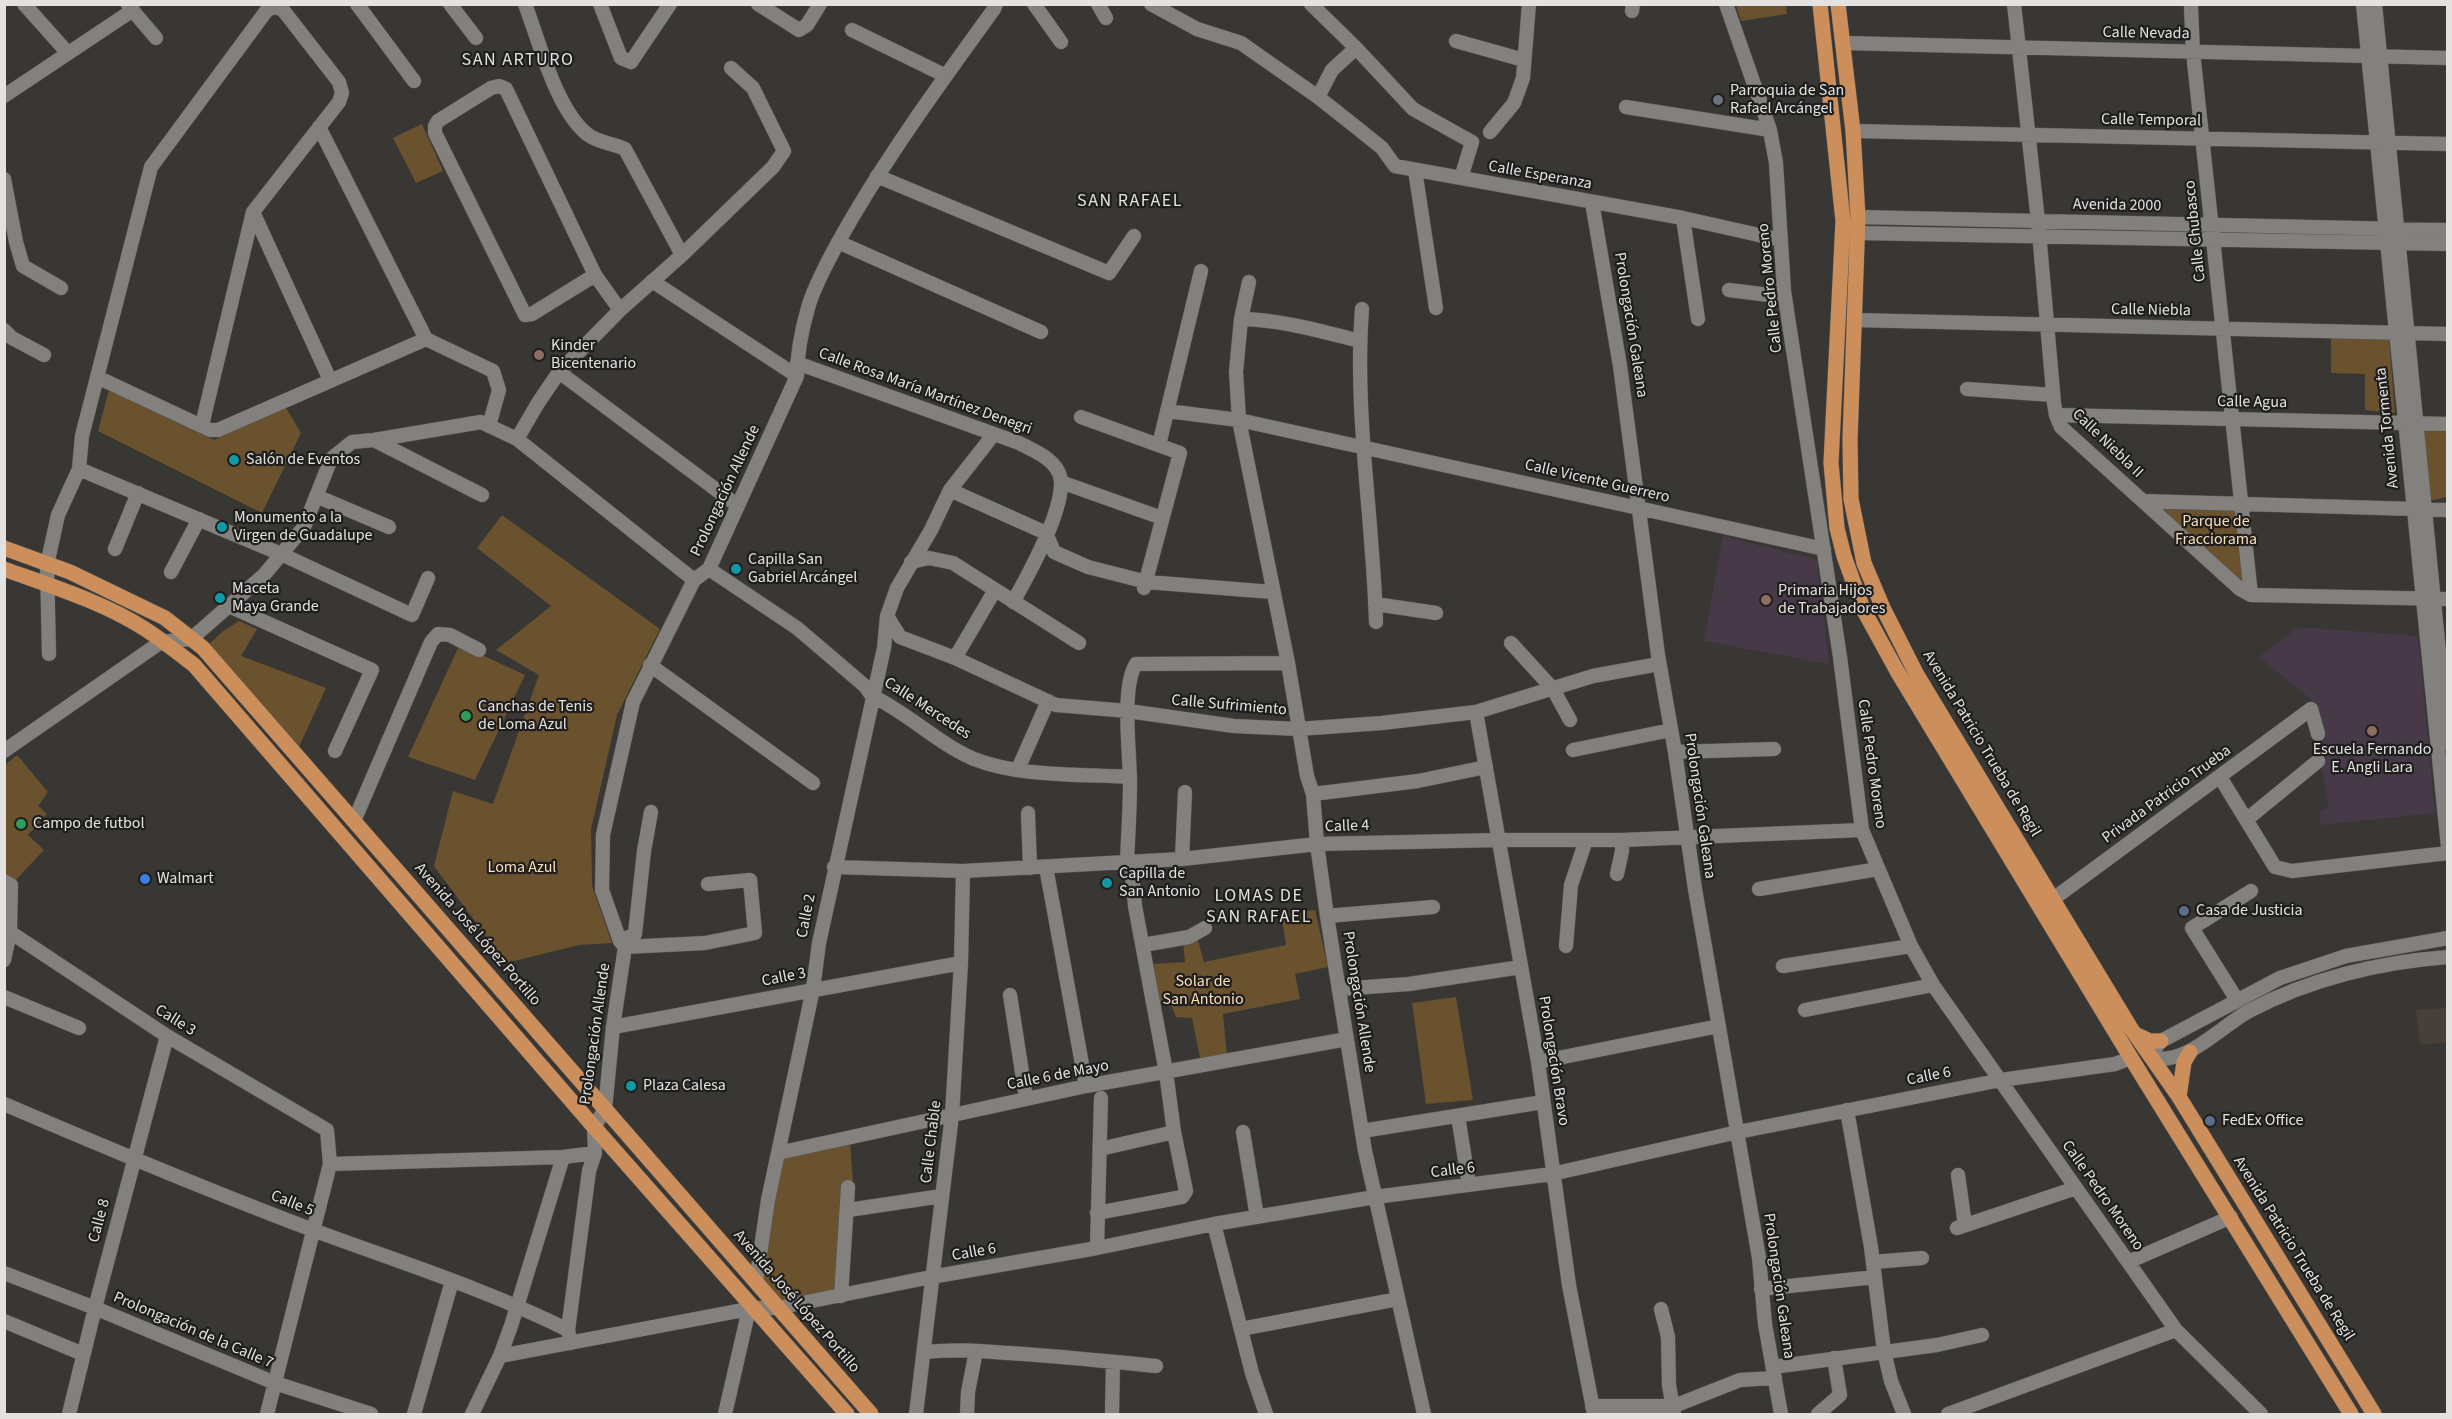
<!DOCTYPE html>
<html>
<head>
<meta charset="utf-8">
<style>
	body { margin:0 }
	#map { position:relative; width:2452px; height:1419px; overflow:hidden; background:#393734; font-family:"Source Sans 3",sans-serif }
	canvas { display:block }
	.frame { position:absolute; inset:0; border:6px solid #e3e2e0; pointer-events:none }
</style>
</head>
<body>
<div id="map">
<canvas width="2452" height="1419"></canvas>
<div class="frame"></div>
</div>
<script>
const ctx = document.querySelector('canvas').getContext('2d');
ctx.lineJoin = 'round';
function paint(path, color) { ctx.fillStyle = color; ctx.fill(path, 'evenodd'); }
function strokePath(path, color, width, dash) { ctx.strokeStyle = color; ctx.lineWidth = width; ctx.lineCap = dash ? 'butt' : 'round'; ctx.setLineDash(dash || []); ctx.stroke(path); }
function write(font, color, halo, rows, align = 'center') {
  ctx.font = font + ' "Source Sans 3",sans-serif'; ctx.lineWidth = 4.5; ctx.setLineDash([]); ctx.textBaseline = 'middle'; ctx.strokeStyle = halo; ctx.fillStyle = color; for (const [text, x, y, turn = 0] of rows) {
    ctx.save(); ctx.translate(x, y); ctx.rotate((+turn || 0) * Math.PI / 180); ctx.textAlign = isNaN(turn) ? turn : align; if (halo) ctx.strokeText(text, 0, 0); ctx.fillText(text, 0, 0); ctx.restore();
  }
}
paint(new Path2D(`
	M2447 1008V1043L2420 1044 2416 1010Z`), '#464038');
paint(new Path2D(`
	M1723 536 1817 560 1829 664 1704 641Z
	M2298 627 2418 636 2435 813 2321 825 2319 813 2329 806 2320 762 2313 701 2259 657Z`), '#463a49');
paint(new Path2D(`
	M1736 5H1786L1787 14 1741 21Z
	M422 124 443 171 416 183 393 138Z
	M2331 336 2389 338 2395 413 2365 410V374L2331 373Z
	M109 390 214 440 285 406 301 433 262 513 98 431Z
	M2422 424 2447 426V497L2429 501Z
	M2146 504 2241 506 2251 595Z
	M502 515 660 629 617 715 591 829 592 886 612 943 579 945 506 963 434 866 453 791 493 804 539 675 496 650 551 606 477 548Z
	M239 621 257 629 241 656 326 688 298 749 207 646 223 631Z
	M458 648 482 655 525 675 475 780 408 757Z
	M17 755 48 792 38 806 47 814 28 835 44 850 11 885 5 881 4 766Z
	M1315 910 1328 967 1295 974 1300 999 1223 1014 1227 1057 1201 1063 1192 1018 1176 1017 1170 1003 1157 1004 1151 964 1185 962 1183 943 1198 940 1204 962 1286 945 1281 914Z
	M1456 997 1473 1100 1426 1104 1412 1003Z
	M850 1142 853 1183 841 1295 778 1308 756 1282 781 1155Z`), '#6a522f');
const minor = new Path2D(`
	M24 4 67 52
	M357 4 414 81
	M450 4 476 38
	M525 4C539 41 556 109 587 134 598 143 613 143 625 149L682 255
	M600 4 621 58 631 62 670 4
	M758 4 799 30 807 25 820 4
	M1034 4 1061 42
	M1098 4 1106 18
	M1151 4 1197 29 1241 43 1318 97 1361 131 1382 148 1395 166 1683 218 1781 240
	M1311 4 1356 48 1413 109 1472 142 1461 178
	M1726 4 1770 130 1776 163 1784 291 1840 657 1862 830 1911 946 1933 985 2176 1330 2261 1414
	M2014 4 2038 221 2054 403 2056 415 2061 427 2240 589 2251 595 2448 599
	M2363 4 2448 847
	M2375 4 2448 743
	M128 5 156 38
	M2191 7 2193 52 2251 595
	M1632 11 1633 4
	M852 30 946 76
	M1456 41 1524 60
	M1844 43 2448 58
	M4 96 133 10
	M1318 97 1332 70 1356 48
	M1626 107 1770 130
	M319 127 426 339 493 371 499 390 489 426
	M1853 131 2448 144
	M1490 132 1514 103 1523 78 1529 4
	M1415 170 1436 308
	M877 176 1109 273 1134 236
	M4 179 16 242 23 266 61 288
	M1592 202 1620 366 1658 655 1675 752 1695 889 1759 1258 1765 1324 1781 1414
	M253 212 330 380
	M1858 217 2448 230
	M1683 218 1698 319
	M1858 233 2448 244
	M838 242 1041 332
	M595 275 532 314 525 315 435 133V126L438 121 491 88 499 86 506 89 595 275 620 310
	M652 281 797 376
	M1249 282 1241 319 1236 372 1239 420 1288 663 1307 776 1313 794 1317 844 1327 916 1365 1151 1424 1414
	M1729 290 1785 297
	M1362 309C1354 413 1373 518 1376 622
	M1241 319C1282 320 1320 331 1360 341
	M1854 320 2448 334
	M4 330 12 338 44 355
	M797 363 1019 443C1035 451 1060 461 1061 482L1162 518
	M559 372 738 506
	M97 377 210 430H218L426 339
	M1967 389 2053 395
	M1167 411 1239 420 1824 549
	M2056 415 2448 424
	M1081 417 1180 453 1144 588
	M517 439 538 403 559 372 620 310 682 255 773 167 784 151 753 88 731 68
	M374 440 482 495
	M1159 445 1201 271
	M79 469 281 554 412 615 428 578
	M950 490 1046 533 1054 552 1088 567 1147 582 1272 592
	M316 496 389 527
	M2143 501 2448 510
	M115 549 138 493
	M911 562 929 558 953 563 1079 643
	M709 569 797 628 865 686 872 696C908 713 937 743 974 759 1019 777 1082 774 1130 777
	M171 572 199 519
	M1013 602C1029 574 1062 513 1061 482
	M1375 604 1436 613
	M229 606 372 670 335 751
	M887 616 900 637 955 658 1056 705 1128 711 1234 726 1298 729 1382 723 1476 712 1593 676 1659 664
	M1511 643 1553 689 1570 720
	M49 654 47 565 58 515 79 469 82 436 151 167 267 10 275 7 283 10 339 82 342 93 339 102 253 212 202 425
	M955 658 995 590
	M650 665 813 783
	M1476 712 1538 1062 1569 1285 1594 1414
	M1573 750 1671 730
	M4 751 161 642 191 639 264 575 304 527 331 459 352 442 374 440 481 422 517 439 694 580
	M1675 752 1774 749
	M1018 769 1048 701
	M2220 777 2275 867 2292 871 2448 853
	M1313 794 1418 781 1486 767
	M1028 813 1030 868
	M2246 820 2318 761
	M354 821 431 642 438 634 450 635 479 650
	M1182 859 1185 792
	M1127 862C1128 836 1130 810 1130 783 1130 754 1121 687 1136 664L1288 663
	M834 867 963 871 1182 859 1317 844 1499 840H1622L1862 830
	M1046 867 1086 1086
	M1617 874 1622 851V840
	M4 881 11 885 10 932 4 960
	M1759 889 1878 869
	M2045 905 2311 709 2318 734
	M1327 916 1433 907
	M10 932 167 1036 327 1130 330 1164 267 1414
	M2448 938 2346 956 2280 978 2161 1041 2156 1047 2153 1058C2187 1065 2220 1027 2249 1011 2309 979 2380 962 2448 957
	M620 941 635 934 644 851 651 812
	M1143 945 1189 937 1205 928
	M1566 946 1571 885 1586 840
	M625 947 705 943 755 933 750 880 708 884
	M1783 966 1911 946
	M1339 989 1409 984 1521 967
	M1010 995 1026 1098
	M4 997 79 1028
	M2237 1000 2192 928 2251 891
	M1805 1010 1933 985
	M613 1027 961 963
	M1538 1062 1719 1026
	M4 1104C107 1148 209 1191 313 1230 399 1262 486 1289 568 1330
	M1847 1110 1871 1247 1884 1351 1891 1381 1904 1414
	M1458 1116 1469 1185
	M1362 1131 1543 1102
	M1243 1132 1257 1217
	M1100 1149 1174 1132
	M778 1153 1086 1086 1347 1039
	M330 1164 563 1157 595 1153
	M1958 1175 1965 1225
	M848 1210 942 1196
	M1097 1213 1182 1197 1186 1191 1174 1132 1166 1072 1135 906 1131 862
	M1214 1224 1252 1373 1266 1414
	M1957 1228 2076 1188
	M1097 1248 1101 1098
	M1873 1262 1922 1258
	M2128 1262 2231 1217
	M4 1273 95 1308 275 1383 371 1414
	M756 1282 768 1200 813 989 819 943 884 648 887 616 897 588 931 530 950 490 994 434
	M1761 1289 1875 1277
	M841 1296 848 1187
	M1661 1309 1668 1337 1669 1385 1674 1414
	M4 1321 83 1354
	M1241 1329 1398 1299
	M571 1343 568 1330 589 1171 595 1153 594 1127 605 1109 613 1027 625 947 620 941 602 890 603 835 633 702 694 580 709 569 797 376C797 354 802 329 808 308 815 282 838 242 852 218 895 145 944 78 994 9L996 4
	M925 1352C953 1349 980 1351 1008 1353 1058 1356 1106 1361 1156 1366
	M500 1356 754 1308H777L931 1277 1097 1248 1214 1224 1375 1197 1552 1174 1738 1132 2001 1080 2115 1064 2131 1058
	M1773 1367 1937 1345 1982 1335
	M1592 1406H1674L1740 1380 1775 1378
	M69 1414 95 1308 167 1036
	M414 1414 452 1281
	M472 1414 500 1356 511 1326 563 1157
	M725 1414 749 1309
	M916 1414 952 1115 961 963 963 871
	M967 1414 968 1392 976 1351
	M1112 1414 1113 1362
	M1818 1414 1840 1395 1834 1358
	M1948 1414 2176 1330`);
const major = new Path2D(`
	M1820 4 1843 221 1831 463 1837 528 1844 556 1863 609 1897 671 2131 1058 2351 1414
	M1838 4 1853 131 1858 217 1850 440 1851 499 1864 563 1883 608 1917 675 2130 1027 2179 1097 2374 1414
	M4 548 70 572 165 618 203 648 871 1414
	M4 569C51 586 103 602 145 629 162 640 178 653 194 665L594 1127 847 1414
	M2135 1034 2150 1041H2161
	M2179 1097 2184 1062 2190 1052`);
strokePath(minor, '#575553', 15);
strokePath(major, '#575553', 16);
strokePath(minor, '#83817e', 14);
strokePath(major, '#cc8f5c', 15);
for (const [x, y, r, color] of [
	[1718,100,6,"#6b7280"],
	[539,355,6,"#8d6e63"],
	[234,460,6,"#0f9aa8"],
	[222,527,6,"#0f9aa8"],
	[736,569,6,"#0f9aa8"],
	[220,598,6,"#0f9aa8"],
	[1766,600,6,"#8d6e63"],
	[466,716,6,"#2e9e5b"],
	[2372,731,6,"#8d6e63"],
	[21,824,6,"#2e9e5b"],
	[145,879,6,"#3f7fe0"],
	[1107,883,6,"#0f9aa8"],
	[2184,911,6,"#5c6f8a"],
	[631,1086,6,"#0f9aa8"],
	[2210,1121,6,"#5c6f8a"]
]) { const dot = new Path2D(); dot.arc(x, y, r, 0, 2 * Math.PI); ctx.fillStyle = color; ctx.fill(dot); strokePath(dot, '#1f1e1d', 2); }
write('16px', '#e3e2e0', '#1f1e1d', [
	["Calle Nevada",2146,34,1],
	["Calle Temporal",2151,121,1],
	["Calle Esperanza",1540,176,10],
	["Avenida 2000",2117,206,1],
	["Calle Chubasco",2196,231,-96],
	["Calle Pedro Moreno",1771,288,-96],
	["Calle Niebla",2151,311,1],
	["Prolongación Galeana",1630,325,81],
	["Calle Rosa María Martínez Denegri",925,392,20],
	["Calle Agua",2252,403,1],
	["Avenida Tormenta",2388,428,-96],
	["Calle Niebla II",2107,444,44],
	["Calle Vicente Guerrero",1597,482,13],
	["Prolongación Allende",726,491,-65],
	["Calle Sufrimiento",1229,706,5],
	["Calle Mercedes",927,709,33],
	["Avenida Patricio Trueba de Regil",1981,744,59],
	["Calle Pedro Moreno",1871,764,82],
	["Privada Patricio Trueba",2167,795,-36],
	["Prolongación Galeana",1699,806,82],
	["Calle 4",1347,827,-2],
	["Calle 2",807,916,-79],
	["Avenida José López Portillo",477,935,49],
	["Calle 3",784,978,-11],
	["Prolongación Allende",1358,1002,81],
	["Calle 3",175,1021,32],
	["Prolongación Allende",596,1034,-82],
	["Prolongación Bravo",1553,1061,81],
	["Calle 6 de Mayo",1058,1076,-11],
	["Calle 6",1929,1077,-11],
	["Calle Chable",932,1142,-83],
	["Calle 6",1453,1171,-7],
	["Calle Pedro Moreno",2102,1196,55],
	["Calle 5",292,1204,22],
	["Calle 8",100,1221,-75],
	["Avenida Patricio Trueba de Regil",2293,1249,58],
	["Calle 6",974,1253,-10],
	["Prolongación Galeana",1778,1286,82],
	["Avenida José López Portillo",796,1302,49],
	["Prolongación de la Calle 7",193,1331,23]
]);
write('16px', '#e3e2e0', '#1f1e1d', [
	["Parroquia de San",1730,91],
	["Rafael Arcángel",1730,109],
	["Kinder",551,346],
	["Bicentenario",551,364],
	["Salón de Eventos",246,460],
	["Monumento a la",234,518],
	["Virgen de Guadalupe",234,536],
	["Capilla San",748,560],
	["Gabriel Arcángel",748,578],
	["Maceta",232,589],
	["Maya Grande",232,607],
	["Primaria Hijos",1778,591],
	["de Trabajadores",1778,609],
	["Canchas de Tenis",478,707],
	["de Loma Azul",478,725],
	["Escuela Fernando",2372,750,"center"],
	["E. Angli Lara",2372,768,"center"],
	["Campo de futbol",33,824],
	["Capilla de",1119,874],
	["San Antonio",1119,892],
	["Walmart",157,879],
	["Casa de Justicia",2196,911],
	["Plaza Calesa",643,1086],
	["FedEx Office",2222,1121]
], 'left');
write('16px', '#fadfba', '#1f1e1d', [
	["Parque de",2216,522],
	["Fracciorama",2216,540],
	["Loma Azul",522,868],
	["Solar de",1203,982],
	["San Antonio",1203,1000]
]);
ctx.letterSpacing = '1.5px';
write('18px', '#e3e2e0', '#1f1e1d', [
	["SAN ARTURO",518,61],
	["SAN RAFAEL",1130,202],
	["LOMAS DE",1259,897],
	["SAN RAFAEL",1259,918]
]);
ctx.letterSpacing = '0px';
</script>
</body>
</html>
